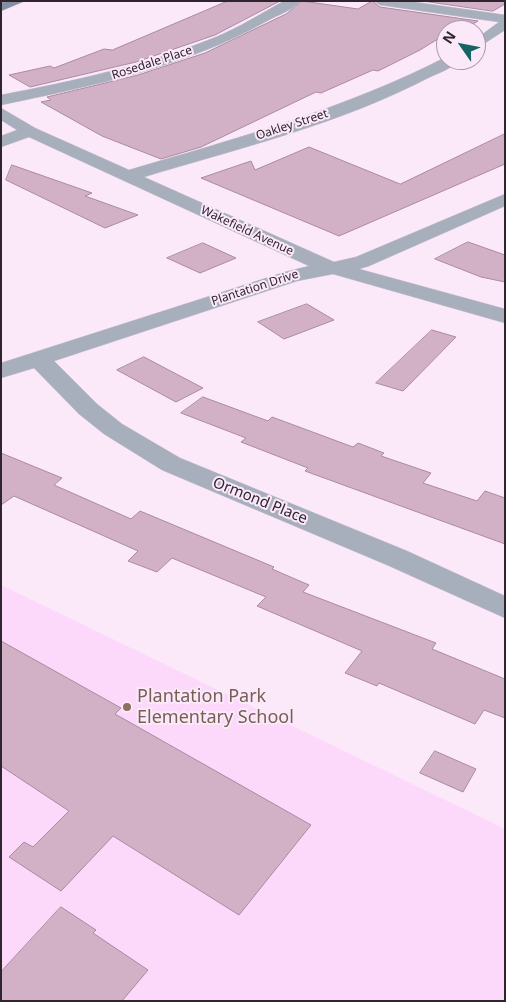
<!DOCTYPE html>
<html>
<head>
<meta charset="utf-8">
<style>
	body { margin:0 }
	#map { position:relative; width:506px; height:1002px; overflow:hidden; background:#fbe9fa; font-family:"Noto Sans",sans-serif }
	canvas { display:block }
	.frame { position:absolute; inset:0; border:2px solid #30252f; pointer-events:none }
	.north { position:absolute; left:436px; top:20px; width:50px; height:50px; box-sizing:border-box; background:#fbe9fa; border:1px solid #aa9ba9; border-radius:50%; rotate:303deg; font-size:14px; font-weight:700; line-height:20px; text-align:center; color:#30252f }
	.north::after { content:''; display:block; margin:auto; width:18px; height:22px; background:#156567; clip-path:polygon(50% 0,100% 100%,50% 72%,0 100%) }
</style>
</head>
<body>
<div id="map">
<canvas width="506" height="1002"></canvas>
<div class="frame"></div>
<div class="north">N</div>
</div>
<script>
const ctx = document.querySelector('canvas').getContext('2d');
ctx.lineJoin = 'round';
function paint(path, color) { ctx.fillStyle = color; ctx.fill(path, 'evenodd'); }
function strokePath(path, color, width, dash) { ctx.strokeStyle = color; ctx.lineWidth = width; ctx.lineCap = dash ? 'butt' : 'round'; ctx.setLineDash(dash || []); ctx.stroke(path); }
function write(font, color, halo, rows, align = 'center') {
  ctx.font = font + ' "Noto Sans",sans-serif'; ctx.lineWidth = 4; ctx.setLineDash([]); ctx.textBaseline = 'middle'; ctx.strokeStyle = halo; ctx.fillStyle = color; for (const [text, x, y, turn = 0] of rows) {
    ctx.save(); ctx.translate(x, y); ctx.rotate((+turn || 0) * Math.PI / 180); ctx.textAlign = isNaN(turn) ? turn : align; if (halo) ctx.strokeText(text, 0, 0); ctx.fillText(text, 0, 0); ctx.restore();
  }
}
paint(new Path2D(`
	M1 585 505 829V1001H1Z`), '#fcd8fa');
const building = new Path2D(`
	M228 1H280L215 35 136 62 30 87 9 75 50 66 54 68 104 49 112 50Z
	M302 1 358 9 372 1 380 7 478 21 463 30H446V34L420 50 378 71 373 70 321 93 316 92 201 147 161 159 102 136 41 102 51 100 47 97 138 75 205 53 286 14Z
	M423 1H505V4L493 11Z
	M505 134V164L339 236 201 178 251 161 255 170 309 147 400 184Z
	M12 165 92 193 85 196 138 215 105 228 6 180Z
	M468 242 505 255V282L481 277 435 259Z
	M203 243 236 258 200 273 167 258Z
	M307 304 334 320 284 339 258 322Z
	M432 330 456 337 403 391 376 383Z
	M144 357 203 388 176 402 117 370Z
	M203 397 268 421 272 417 353 447 358 443 384 453 381 456 431 473 423 483 477 501 485 491 505 498V544L305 471 308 468 241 442 246 438 181 413Z
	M1 453 62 478 54 485 131 519 140 511 274 567 272 569 309 585 303 592 436 643 432 649 505 679V718L484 710 475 724 379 683 377 686 345 673 362 651 257 606 266 597 172 558 157 572 128 561 138 551 14 496 1 505Z
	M1 641 121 708 115 714 311 825 239 915 113 836 61 891 9 857 24 842 33 847 69 811 1 766Z
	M435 751 476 769 463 792 420 773Z
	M61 907 96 930 93 933 148 970 122 1001H1V972Z`);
paint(building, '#d2b1c7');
strokePath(building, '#ab8aa0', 1);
const street = new Path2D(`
	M284 1H300C293 10 278 15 267 21 186 67 92 86 1 105V95C74 81 147 65 216 37 240 27 262 13 284 1Z
	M374 1H408L505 15V30L476 49V39L499 22 380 5Z
	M446 57V60H459C453 68 439 73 430 77 340 124 240 148 144 177L334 262 356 257 505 194V206L369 266 359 269 505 309V323L333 274 297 281 54 361 97 404 122 424 180 458 407 551 505 596V618L387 565 162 470 104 434 79 414 34 368 1 378V363L285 272 309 266 29 137 1 147V136L17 130 1 120V108L35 128 129 170C237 138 345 109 446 57Z`);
const secondary = new Path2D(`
	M6 1H25L1 11V3Z`);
strokePath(street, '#d6c6d5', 1);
strokePath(secondary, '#d6c6d5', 1);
paint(street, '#a7afbd');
paint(secondary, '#8390a3');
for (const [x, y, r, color] of [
	[127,707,5,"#8d6e63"]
]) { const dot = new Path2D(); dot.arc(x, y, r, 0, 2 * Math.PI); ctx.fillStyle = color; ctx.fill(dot); strokePath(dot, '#fbe9fa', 2); }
write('12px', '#30252f', '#fbe9fa', [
	["Rosedale Place",152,63,-18],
	["Oakley Street",292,125,-18],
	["Wakefield Avenue",247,231,25],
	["Plantation Drive",255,288,-18]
]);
write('15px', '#30252f', '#fbe9fa', [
	["Ormond Place",260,501,22]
]);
write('18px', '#785e54', '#fbe9fa', [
	["Plantation Park",137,697],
	["Elementary School",137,718]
], 'left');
</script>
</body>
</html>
